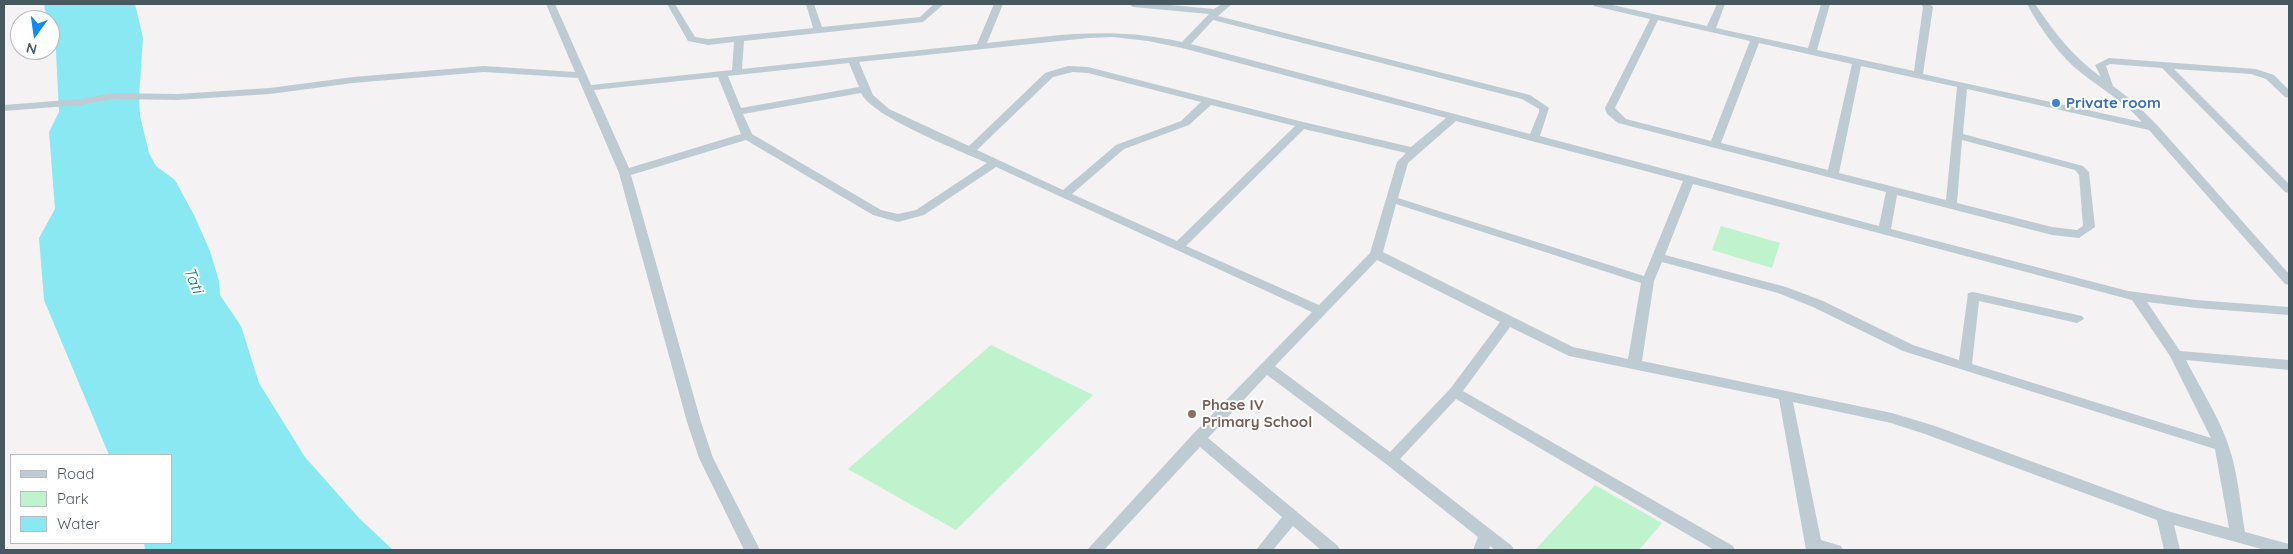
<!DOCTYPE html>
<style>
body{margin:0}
#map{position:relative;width:2293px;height:554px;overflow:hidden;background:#f4f2f2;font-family:Quicksand,sans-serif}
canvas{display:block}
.frame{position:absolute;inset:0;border:5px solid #485861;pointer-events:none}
.legend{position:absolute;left:10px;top:454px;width:162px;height:90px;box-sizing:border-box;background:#fff;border:1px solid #b6bcc0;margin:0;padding:6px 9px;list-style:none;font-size:15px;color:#485861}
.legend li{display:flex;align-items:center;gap:10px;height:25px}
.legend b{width:25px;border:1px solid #b6bcc0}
.north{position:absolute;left:10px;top:10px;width:50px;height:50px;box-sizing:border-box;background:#fff;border:1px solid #b6bcc0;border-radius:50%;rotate:194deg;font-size:14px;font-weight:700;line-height:20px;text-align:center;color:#485861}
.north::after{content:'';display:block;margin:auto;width:18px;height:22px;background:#0f8bf1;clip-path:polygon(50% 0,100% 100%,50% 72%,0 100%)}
</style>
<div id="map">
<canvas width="2293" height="554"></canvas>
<div class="frame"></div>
<ul class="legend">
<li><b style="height:6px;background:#bfcbd2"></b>Road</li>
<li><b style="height:14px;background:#bff3cd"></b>Park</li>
<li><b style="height:14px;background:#8ae8f2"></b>Water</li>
</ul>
<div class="north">N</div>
</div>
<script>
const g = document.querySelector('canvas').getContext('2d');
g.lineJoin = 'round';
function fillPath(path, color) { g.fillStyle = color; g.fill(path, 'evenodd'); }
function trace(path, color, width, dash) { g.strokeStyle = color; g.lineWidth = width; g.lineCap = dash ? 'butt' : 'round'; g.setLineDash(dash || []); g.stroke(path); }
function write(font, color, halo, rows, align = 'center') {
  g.font = font + ' Quicksand,sans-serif'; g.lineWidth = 4; g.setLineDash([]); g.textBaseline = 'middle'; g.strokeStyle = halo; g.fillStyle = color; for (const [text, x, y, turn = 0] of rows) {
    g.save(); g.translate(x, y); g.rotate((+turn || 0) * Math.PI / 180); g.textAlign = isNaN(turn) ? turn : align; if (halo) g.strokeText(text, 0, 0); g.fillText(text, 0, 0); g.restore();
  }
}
const green = new Path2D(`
 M1721,226L1780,243L1772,268L1712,250Z
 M991,345L1093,395L956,530L848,469Z
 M1595,485L1662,523L1639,550H1535Z`);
const water = new Path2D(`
 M44,4H135L143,38L139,96L140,116L149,153L156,166L175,180L194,215L210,251L219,281L220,295L241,326L259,383L305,457L359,518L393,550H145L144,543H171V455H109L44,300L39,238L55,209L49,132L59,112L55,31L46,16Z`);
const street = new Path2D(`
 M546,4H555L591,85L732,70L734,42L708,45L688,41L667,4H675L695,37L708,39L813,28L806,4H814L822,27L920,17L934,4H944L923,22L744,41L742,69L977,44L994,4H1003L987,43C1057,35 1112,26 1182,42L1209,14L1133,7L1129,4H1159L1214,9L1222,4H1232L1218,16L1530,95L1549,108L1540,136L1879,226L1886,192L1618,123L1607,114L1605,108L1650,19L1594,6L1593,4H1608L1707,26L1717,4H1725L1716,28L1808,48L1821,4H1830L1817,50L1914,71L1923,7L1921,4H1930L1933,7L1923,74L2142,122C2122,99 2096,86 2073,66C2055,49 2038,25 2027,4H2035C2054,32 2073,57 2101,77L2095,65L2109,58L2256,69L2274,75L2289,90V98L2285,97L2266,79L2251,74L2174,69L2289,184V193L2285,192L2162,68L2110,64L2106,66L2113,86L2134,102L2158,126L2289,274V285L2285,284L2149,130L1967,89L1963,134L2083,166L2089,172L2095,227L2079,238L2052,235L1897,195L1891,229L2128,291L2196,300L2289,307V315L2196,308L2147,302L2180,351L2289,360V370L2186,360C2200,388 2218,415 2228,444C2238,472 2240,503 2245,532L2289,544V550H2265L2174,525L2180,550H2164L2157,520L1925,434L1891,423L1793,402L1821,540L1841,546L1843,550H1806L1779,399L1569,356L1510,327L1463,391L1733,546L1735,550H1714L1456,399L1400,459L1512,546L1514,550H1495L1490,546L1489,550H1473L1478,537L1386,464L1267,375L1208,438L1338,546L1340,550H1321L1293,526L1273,550H1256L1282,517L1200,447L1104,550H1087L1193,434L1312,312L996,167L924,215L898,222L873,215L746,140L631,175L701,422L713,458L760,550H744L699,458L687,422L619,173L578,78L484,72L353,83L270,94L177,100L113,99L80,105L4,111V105L80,99L113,93L177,94L270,88L353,77L484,66L575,72ZM1213,20L1522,99L1539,109V112L1530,134L1191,44ZM1658,20L1750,41L1711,141L1626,119L1615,108ZM1113,37L1148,41L1182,48L1446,118L1411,147L1303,122L1088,67L1068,66L1045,73L969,146L889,109L873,95L859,62L1088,38ZM1759,43L1852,64L1828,170L1721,143ZM849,63L859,87L741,108L728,76ZM1861,66L1957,87L1946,200L1839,173ZM1073,72L1088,73L1201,102L1181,121L1116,145L1063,190L977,150L1053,77ZM718,77L741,134L629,168L594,90ZM861,93C872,117 961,151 987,163L916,210L898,214L881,210L752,134L743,114ZM1211,105L1295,126L1177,241L1072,194L1124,149L1189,125ZM1456,121L1683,181L1644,276L1398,198L1408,163ZM1304,129L1406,153L1397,162L1370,253L1319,305L1186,246ZM1962,140L2075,170L2079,175L2083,226L2077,230L2052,227L1957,203ZM1693,184L2132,300L2170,356L2211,438L1972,364L1979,301L2077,323L2084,319L2082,316L1973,292L1968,293L1959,360L1913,345L1823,301L1786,287L1665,255ZM1396,204L1641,283L1628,359L1573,347L1383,252ZM1377,260L1500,322L1450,389L1390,452L1275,366ZM1662,262L1778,293L1813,307L1903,351L2215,449L2229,528L2167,511L1935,426L1892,413L1642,361L1654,281Z`);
const markers = [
 [2056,103,5,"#3f7fe0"],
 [1192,414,5,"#8d6e63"]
];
const shopNames = [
 ["Private room",2066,103]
];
const educationNames = [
 ["Phase IV",1202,405],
 ["Primary School",1202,422]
];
const waterNames = [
 ["Tati",193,280,68]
];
fillPath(green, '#bff3cd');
fillPath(water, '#8ae8f2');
fillPath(street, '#bfcbd2');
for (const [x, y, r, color] of markers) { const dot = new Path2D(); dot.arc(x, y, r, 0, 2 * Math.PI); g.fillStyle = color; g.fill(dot); trace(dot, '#fff', 2); }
write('bold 15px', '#366cbe', '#fff', shopNames, 'left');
write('bold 15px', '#785e54', '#fff', educationNames, 'left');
write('italic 16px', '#07818e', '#fff', waterNames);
</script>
